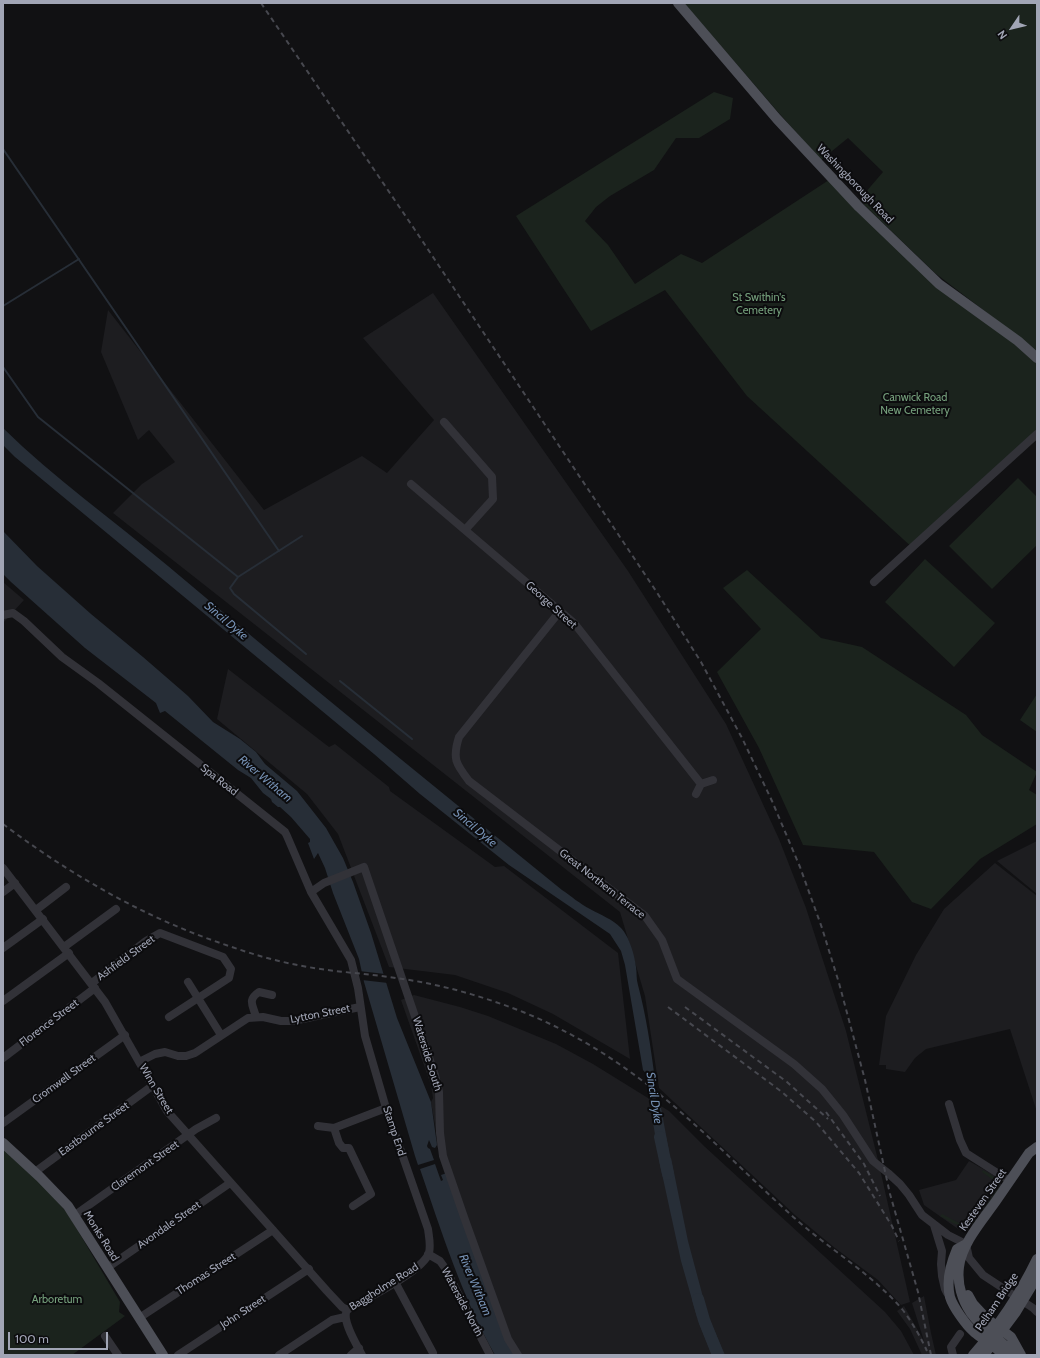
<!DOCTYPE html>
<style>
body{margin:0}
#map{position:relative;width:1040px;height:1358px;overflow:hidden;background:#111113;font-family:Cabin,sans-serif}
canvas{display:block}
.frame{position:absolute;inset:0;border:4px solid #a1a5b5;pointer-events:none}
.north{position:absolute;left:992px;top:8px;width:40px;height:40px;-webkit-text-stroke:3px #0c0c0e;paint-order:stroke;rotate:235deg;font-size:11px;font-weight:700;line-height:16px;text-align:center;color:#a1a5b5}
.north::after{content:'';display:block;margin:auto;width:14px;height:18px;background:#a1a5b5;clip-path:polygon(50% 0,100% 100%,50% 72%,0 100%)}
.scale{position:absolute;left:8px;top:1332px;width:100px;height:18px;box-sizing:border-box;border:2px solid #a1a5b5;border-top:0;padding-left:5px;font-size:12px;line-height:14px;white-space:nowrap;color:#a1a5b5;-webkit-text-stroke:3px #0c0c0e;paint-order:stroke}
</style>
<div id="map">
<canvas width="1040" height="1358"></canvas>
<div class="frame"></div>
<div class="north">N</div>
<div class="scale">100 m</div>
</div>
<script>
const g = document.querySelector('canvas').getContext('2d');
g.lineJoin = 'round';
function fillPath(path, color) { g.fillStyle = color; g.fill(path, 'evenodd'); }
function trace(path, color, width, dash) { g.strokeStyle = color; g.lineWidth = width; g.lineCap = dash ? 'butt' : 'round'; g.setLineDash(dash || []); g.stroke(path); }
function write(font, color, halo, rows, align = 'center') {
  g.font = font + ' Cabin,sans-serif'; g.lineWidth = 4; g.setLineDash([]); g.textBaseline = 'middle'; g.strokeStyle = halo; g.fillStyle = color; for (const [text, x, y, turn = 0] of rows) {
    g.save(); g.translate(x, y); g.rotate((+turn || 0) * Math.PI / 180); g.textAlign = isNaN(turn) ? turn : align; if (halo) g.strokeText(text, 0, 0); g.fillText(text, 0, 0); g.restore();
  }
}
const built = new Path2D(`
 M433,293L628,571L726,724L779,839L806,908L846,1031L878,1160L910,1302L901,1305L878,1280L835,1248L795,1215L659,1088L645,996L620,912L113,513L142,484L175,462L149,430L138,440L101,352L108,310L264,510L362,456L387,473L434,420L363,338Z
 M3,582L24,600L3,623Z
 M228,669L329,747L335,744L389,787L390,791L495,867L504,866L618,953L630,1059L553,1014L508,993L455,975L389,967L338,834L307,794L217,719Z
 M1037,841V894L997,861Z
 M995,863L1037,896V1112L1010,1029L926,1049L915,1058L905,1072L886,1069V1065H879L886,1016L916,955L944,909Z
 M414,995L460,1007L488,1016L556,1044L593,1064L669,1111L704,1146L885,1312L901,1331L914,1355H515L436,1143L437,1137L431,1102L433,1098L431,1085L401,1000Z
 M969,1161L999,1178L1002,1186L973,1225L961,1231L924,1205L919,1190L956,1180Z
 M924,1296L931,1333L936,1355H922L910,1329L897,1311L904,1306L924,1341L912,1303Z`);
const green = new Path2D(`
 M684,3H1037V354L1016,335L935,273L859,200L883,172L848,138L821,160L778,112Z
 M714,92L733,98L730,119L699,138H676L654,170L610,196L596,207L585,221L608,245L635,284L681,254L702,263L832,178L939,288L1020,347L1037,363V439L915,550L747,396L665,290L591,331L516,216Z
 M1018,478L1037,497V545L992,589L949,546Z
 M925,559L995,623L954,667L885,602Z
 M747,570L821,638L862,647L966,715L982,735L1037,772L1029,790L1037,795V824L980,859L931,909L912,902L874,852L803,845L759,748L717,672L761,629L723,588Z
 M1037,694V732L1020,720Z
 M3,1142L45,1187L68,1214L120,1302L119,1312L125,1316L72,1355H3Z
 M983,1170C991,1175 1002,1179 999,1189L974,1223C961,1230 951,1222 940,1216L942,1214L961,1224L964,1219L968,1222L972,1216L977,1219L1000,1185L982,1172Z`);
const water = new Path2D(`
 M3,428C54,478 113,520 168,566C298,676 430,783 562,890C571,896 580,904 590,909C601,915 612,919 621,928C629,936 635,956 636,967C637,973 636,979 638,985C646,1015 651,1048 655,1080L653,1084L657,1105L661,1108L669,1151L658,1153L649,1098L651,1095L650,1078L643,1070L625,965L621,951L610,934L509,865L420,794L374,754L15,457L3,445Z
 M3,531L37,566L91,614L143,657L188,696L213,722L240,739L256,752L265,764L297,791L326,828L343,858L353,882L371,933L397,1018L431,1102L437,1145L435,1148L432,1147L429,1140L427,1146L428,1148L430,1149L434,1160L418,1165L415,1156L364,982L359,959L333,893L325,868L318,853L314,859L308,843L310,842V839L291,817L280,807H278L272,802L271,799L263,793L251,778L238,770L165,711L160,713L156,703L85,648L11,582L3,574Z
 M671,1158L688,1241L707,1312L697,1317L681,1261L659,1160Z
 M435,1164L441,1181L443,1180L441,1175L447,1173L515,1355H495C462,1297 442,1233 420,1169Z
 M709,1318L725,1355H712L699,1323Z`);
const pier = new Path2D(`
 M359,971L385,974L388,983L362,980Z`);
const stream = new Path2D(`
 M3,149L279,551
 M3,306L79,259
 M3,367L38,417L238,577
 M302,536L238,577L230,588L234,594L306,654
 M340,681L412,739`);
const river = new Path2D(`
 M660,1137L668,1174
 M698,1299L704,1320L718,1355`);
const minor = new Path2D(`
 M444,422L492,477L493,499L465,530
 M411,484L574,623L701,784L696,794
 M874,582L1037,434
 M560,611L459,737C452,759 456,764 469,781L645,916L662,940L677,979L794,1064L822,1089L843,1115L873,1161L888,1173L900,1184L909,1195L922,1215L948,1235L966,1244L969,1258L983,1275L1033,1308L1037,1312
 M3,615L13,613L24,621L62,657L98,683L285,832L287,836L311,892L351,960L358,988L365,1036L386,1108L428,1229C429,1237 431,1245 429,1253C422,1272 365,1299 347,1310C341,1320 357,1345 362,1355
 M701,784L713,780
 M3,868L105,1002L167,1111L327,1291L342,1307L347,1310
 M3,892L15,883
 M311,892L324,883L364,867L435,1075L439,1092L440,1133L443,1156L464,1217L508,1339L518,1355
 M36,910L66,887
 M64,947L116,909
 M3,948L43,919
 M188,982L221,1035
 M92,983L146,941L160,933L223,957L231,969L229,978L169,1017
 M3,1001L69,953
 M256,1017C253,1005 247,1000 259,992L272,995
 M3,1058L95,988
 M139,1062L155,1054L165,1052L178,1056H186L195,1053L248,1018L263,1017L281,1021H293L360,1007
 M949,1104L960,1140L966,1153L1010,1181
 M3,1123L125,1035
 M318,1126L334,1128L386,1108
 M334,1128L339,1143L343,1148H349L371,1194L353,1206
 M35,1172L152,1086
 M75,1215L196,1129L216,1118
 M934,1225L942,1251L941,1264L942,1276L945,1289L947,1293
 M428,1254L440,1261L445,1268L490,1355
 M107,1268L230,1183
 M395,1282L433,1353
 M139,1318L273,1230
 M105,1336L118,1355
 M178,1355L309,1269
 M279,1355L332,1320L345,1317
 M351,1355L359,1348
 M953,1355L951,1347L960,1334`);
const major = new Path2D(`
 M678,3L777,119L859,207L939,284L1018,341L1037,358
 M3,1143L40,1177L68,1206L163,1355
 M966,1244L957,1249C951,1263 946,1281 950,1297C953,1307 966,1325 974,1332C984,1340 995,1346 1003,1355
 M968,1295L973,1304L986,1318L1011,1337L1021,1355
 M973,1355C999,1326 1020,1294 1037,1259
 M984,1355L1016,1312L1037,1277
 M1015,1355C1001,1340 983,1330 971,1313C962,1300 957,1283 959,1267C962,1243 982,1221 996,1201C1007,1185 1018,1169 1029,1153L1037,1147`);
const rail = new Path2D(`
 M261,3L415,230L656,591L701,662L742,738L772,801L800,867L822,928L839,983L865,1080L890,1194L918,1292L931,1355
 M3,824C72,876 147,919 229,946C252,954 275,961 298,965C330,972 364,973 396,978C440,984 482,996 523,1012C560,1027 596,1047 629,1071C687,1112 736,1165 789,1213C824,1246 870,1272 902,1309C912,1322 920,1336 927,1351
 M668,1007L782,1092L816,1122L859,1173L892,1226L899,1241
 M685,1007L787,1082L828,1119
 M826,1112L864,1164L880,1196`);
const streetNames = [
 ["Washingborough Road",855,184,46],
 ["George Street",551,605,42],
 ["Spa Road",219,780,38],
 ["Great Northern Terrace",602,884,38],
 ["Ashfield Street",126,958,-36],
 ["Lytton Street",320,1014,-11],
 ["Florence Street",49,1023,-37],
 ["Waterside South",427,1054,73],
 ["Cromwell Street",64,1079,-36],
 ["Winn Street",156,1089,59],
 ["Eastbourne Street",94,1129,-36],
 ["Stamp End",394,1131,72],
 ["Claremont Street",145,1166,-35],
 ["Kesteven Street",983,1200,-55],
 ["Avondale Street",169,1225,-35],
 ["Monks Road",101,1236,58],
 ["Thomas Street",206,1274,-33],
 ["Baggholme Road",384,1287,-32],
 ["Waterside North",462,1302,62],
 ["Pelham Bridge",997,1302,-56],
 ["John Street",243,1312,-33]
];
const parkNames = [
 ["St Swithin's",759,298],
 ["Cemetery",759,311],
 ["Canwick Road",915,398],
 ["New Cemetery",915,411],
 ["Arboretum",57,1300]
];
const waterNames = [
 ["Sincil Dyke",226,621,40],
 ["River Witham",265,779,40],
 ["Sincil Dyke",475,828,40],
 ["Sincil Dyke",654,1098,81],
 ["River Witham",475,1285,67]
];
fillPath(built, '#1d1d20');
fillPath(green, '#1b231d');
fillPath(water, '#272e37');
fillPath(pier, '#111113');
trace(stream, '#272e37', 2);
trace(river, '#272e37', 12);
trace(minor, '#323238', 8);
trace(major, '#4d4f57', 10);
trace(rail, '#47484f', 2, [5, 4]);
write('11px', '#a1a5b5', '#0c0c0e', streetNames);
write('11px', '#76a17d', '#0c0c0e', parkNames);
write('italic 12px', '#7590b3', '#0c0c0e', waterNames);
</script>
